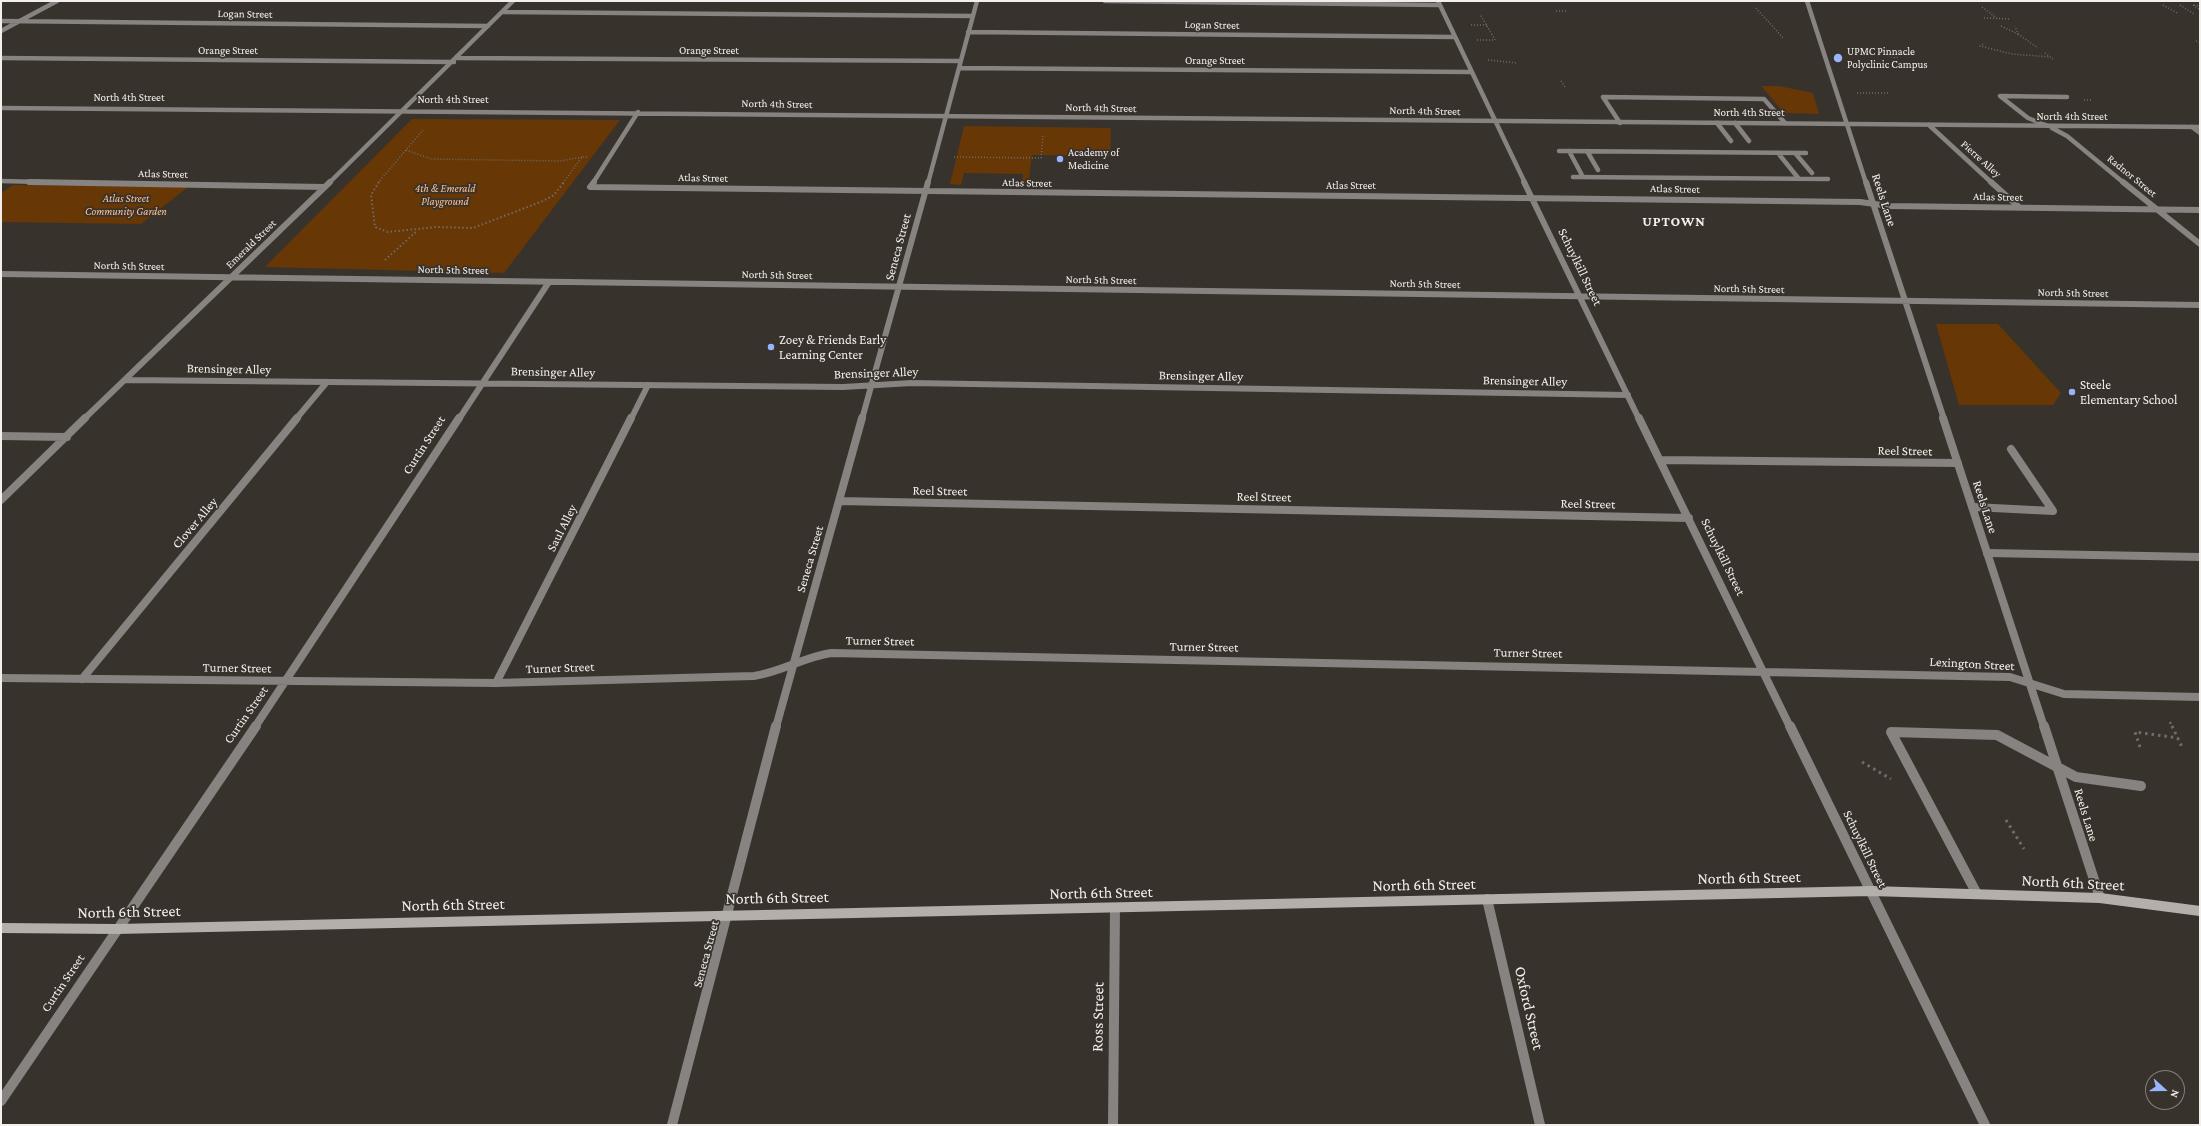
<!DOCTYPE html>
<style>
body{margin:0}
#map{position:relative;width:2201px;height:1126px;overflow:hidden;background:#38322d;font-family:"Crimson Pro",serif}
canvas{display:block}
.frame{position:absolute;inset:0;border:2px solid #f3efec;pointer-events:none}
.north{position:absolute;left:2145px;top:1070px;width:40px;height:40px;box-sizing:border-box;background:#38322d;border:1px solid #837e79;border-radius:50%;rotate:111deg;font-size:11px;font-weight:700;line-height:16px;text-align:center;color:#f3efec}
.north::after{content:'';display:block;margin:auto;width:14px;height:18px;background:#9bb5fd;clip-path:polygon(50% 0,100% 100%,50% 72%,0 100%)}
</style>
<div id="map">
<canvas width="2201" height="1126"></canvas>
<div class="frame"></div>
<div class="north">N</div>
</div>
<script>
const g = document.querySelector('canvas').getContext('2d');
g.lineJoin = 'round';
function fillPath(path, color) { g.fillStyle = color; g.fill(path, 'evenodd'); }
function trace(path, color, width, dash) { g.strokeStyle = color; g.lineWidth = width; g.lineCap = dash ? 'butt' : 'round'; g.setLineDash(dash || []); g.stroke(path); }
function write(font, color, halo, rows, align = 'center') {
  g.font = font + ' "Crimson Pro",serif'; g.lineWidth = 3.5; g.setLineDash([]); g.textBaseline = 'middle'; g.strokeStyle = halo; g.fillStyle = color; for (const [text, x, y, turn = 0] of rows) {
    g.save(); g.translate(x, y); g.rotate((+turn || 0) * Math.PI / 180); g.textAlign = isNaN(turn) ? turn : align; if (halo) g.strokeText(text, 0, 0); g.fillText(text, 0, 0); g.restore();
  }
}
const green = new Path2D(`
 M1761,86H1779L1813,93L1819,114L1784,113Z
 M412,119L620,120L504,273L265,267Z
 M964,126L1111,128L1110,156L1032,155L1028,184H1022L1023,174L964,173L961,185L950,184Z
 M13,185L188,187L141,224L1,222V193Z
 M1936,324H1998L2061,393L2053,405H1959Z`);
const pathFar3 = new Path2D(`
 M2163,5L2177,13
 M2180,5L2194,14
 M2193,5L2200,10
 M2194,5L2200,6
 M1982,7L1998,19
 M1756,8L1784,39
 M1556,11H1567
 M1984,18L2010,19
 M1471,25H1487
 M2001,26L2018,34L2015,26
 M2018,34L2038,48
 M1477,40H1495L1480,14
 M2196,41L2200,43
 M1983,44L1980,46L2012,54L2050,57
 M2045,53L2053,59
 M1888,56L1896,58L1899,56
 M1488,60L1517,63
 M1561,81L1565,87
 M1857,93H1889
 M2084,100H2092
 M406,150L431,159L561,161L582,157
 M954,157L1041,158L1043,135
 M378,183L423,130
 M563,183L582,157H588`);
const pathFar2 = new Path2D(`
 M379,182L371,195L375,227L388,232L437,227L473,228L543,201L554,195L564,182
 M385,260L417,231`);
const pathFar1 = new Path2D(`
 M2170,722L2172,727`);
const path = new Path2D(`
 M2172,726L2182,747
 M2140,747L2135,732L2178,738
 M1862,762L1891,779
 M2006,820L2024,849`);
const laneFar3 = new Path2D(`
 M1620,123L1603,97L1764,99L1785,123
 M1717,123L1731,141
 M1735,123L1749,141
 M1929,125L1992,183
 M2048,126L2028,118L2000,96L2067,97
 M2192,127L2200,133
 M1559,151L1806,153
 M1569,151L1583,177
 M1587,151L1598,170
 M1778,153L1799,179
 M1795,153L1812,173
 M1573,177L1828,179`);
const laneFar2 = new Path2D(`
 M1991,182L2019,207
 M296,419L327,382
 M631,419L648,385`);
const laneFar1 = new Path2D(`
 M1973,507L2053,511L2011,449
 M1987,553L2200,557
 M82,679L297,418
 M496,683L631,418`);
const lane = new Path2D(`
 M1977,894L1891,732L1997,735L2076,777L2141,786`);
const streetFar3 = new Path2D(`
 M1105,1L1440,5
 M1438,1L1525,183
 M1807,1L1866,183
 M503,12L973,16
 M1,21L488,26
 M1,31L57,1
 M968,32L1455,37
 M1,58L454,62
 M457,58L960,61
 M959,68L1471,72
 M1,108L2200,127
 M2052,128L2067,136L2124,183
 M1,181L83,183
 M329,183L513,1
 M593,183L638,112
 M928,183L977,1`);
const streetFar2 = new Path2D(`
 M29,182L324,187
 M594,182L590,187L1860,202L1889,206L2200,210
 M1524,182L1639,419
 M1866,182L1944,419
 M2123,182L2200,244
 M1,274L2200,305
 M125,380L843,387L912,383L1628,395
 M84,419L330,182
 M459,419L549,282
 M862,419L928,182`);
const streetFar1 = new Path2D(`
 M1639,418L1790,727
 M1943,418L2044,727
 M1,436L67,437
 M1660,460L1958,463
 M1,500L85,418
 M839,501L1689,518
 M1,678L496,683L754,676C781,672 804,657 831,653L2010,677L2064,694L2200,697
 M255,727L459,418
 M776,727L862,418`);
const street = new Path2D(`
 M1790,726L1985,1125
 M2044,726L2100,898
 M1487,899L1540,1125
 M1,1101L256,726
 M672,1125L776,726
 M1113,1125L1115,909`);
const secondary = new Path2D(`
 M1,928L116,929L1871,891L2100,898L2200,911`);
const markers = [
 [1838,58,5,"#9bb5fd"],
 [1060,159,4,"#9bb5fd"],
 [771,347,4,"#9bb5fd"],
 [2072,392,4,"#9bb5fd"]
];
const farStreetnames = [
 ["Logan Street",245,14,1],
 ["Logan Street",1212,25,1],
 ["Orange Street",228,51],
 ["Orange Street",709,51],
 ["Orange Street",1215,61],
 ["North 4th Street",129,98],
 ["North 4th Street",453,100],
 ["North 4th Street",777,104,1],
 ["North 4th Street",1101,108,1],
 ["North 4th Street",1425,111,1],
 ["North 4th Street",1749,113],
 ["North 4th Street",2072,117],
 ["Pierre Alley",1981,159,42],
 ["Atlas Street",163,174,1],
 ["Radnor Street",2132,176,39],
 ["Atlas Street",703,178,1],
 ["Atlas Street",1027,183,1],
 ["Atlas Street",1351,186],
 ["Atlas Street",1675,189,1],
 ["Atlas Street",1998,197,1],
 ["Emerald Street",251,244,-44],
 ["North 5th Street",129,266,1],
 ["North 5th Street",453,270,1],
 ["North 5th Street",777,275,1],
 ["North 5th Street",1101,280,1],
 ["North 5th Street",1425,284,1],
 ["North 5th Street",1749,289,1],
 ["North 5th Street",2073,293,1]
];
const farPoinames = [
 ["UPMC Pinnacle",1847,52],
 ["Polyclinic Campus",1847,65],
 ["Academy of",1068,153],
 ["Medicine",1068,166]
];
const farParknames = [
 ["4th & Emerald",445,189],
 ["Playground",445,202],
 ["Atlas Street",126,199],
 ["Community Garden",126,212]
];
const streetNames = [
 ["Reels Lane",1884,200,72],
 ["Seneca Street",898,247,-75],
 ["Schuylkill Street",1580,267,64],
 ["Brensinger Alley",229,369,1],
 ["Brensinger Alley",553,372,1],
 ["Brensinger Alley",876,373,-2],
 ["Brensinger Alley",1201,376,1],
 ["Brensinger Alley",1525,381,1],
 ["Curtin Street",424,445,-57],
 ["Reel Street",1905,451,1],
 ["Reel Street",940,491,1],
 ["Reel Street",1264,497,1],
 ["Reel Street",1588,504,1],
 ["Reels Lane",1985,507,72],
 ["Clover Alley",195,523,-50],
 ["Saul Alley",562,528,-63],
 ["Schuylkill Street",1723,557,64],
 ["Seneca Street",810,559,-74],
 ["Turner Street",880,641,1],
 ["Turner Street",1204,647,1],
 ["Turner Street",1528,653,1],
 ["Lexington Street",1972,664,3],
 ["Turner Street",237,668,1],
 ["Turner Street",560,668,-2],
 ["Curtin Street",246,715,-55],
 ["Reels Lane",2086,815,73],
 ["Schuylkill Street",1865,849,64],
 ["Seneca Street",706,954,-75],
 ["Curtin Street",63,983,-56]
];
const poiNames = [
 ["Zoey & Friends Early",779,340],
 ["Learning Center",779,355],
 ["Steele",2080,385],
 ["Elementary School",2080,400]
];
const farDistrictnames = [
 ["UPTOWN",1674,222]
];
const nearStreetnames = [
 ["North 6th Street",1749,878,-1],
 ["North 6th Street",2073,883,3],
 ["North 6th Street",1424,885,-1],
 ["North 6th Street",1101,893,-1],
 ["North 6th Street",777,898,-1],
 ["North 6th Street",453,905,-1],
 ["North 6th Street",129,912,-1],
 ["Oxford Street",1529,1008,77],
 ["Ross Street",1098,1017,-89]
];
fillPath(green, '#673705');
trace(pathFar3, '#716c67', 1.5, [1, 2]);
trace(pathFar2, '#716c67', 2, [1.5, 2.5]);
trace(pathFar1, '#716c67', 2.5, [2, 3]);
trace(path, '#716c67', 3, [2.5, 4]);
trace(laneFar3, '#868380', 4.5);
trace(laneFar2, '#868380', 6);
trace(laneFar1, '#868380', 8);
trace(lane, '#868380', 10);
trace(streetFar3, '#868380', 4.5);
trace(streetFar2, '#868380', 6);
trace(streetFar1, '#868380', 8);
trace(street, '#868380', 10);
trace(secondary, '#b5afac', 10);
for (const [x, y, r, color] of markers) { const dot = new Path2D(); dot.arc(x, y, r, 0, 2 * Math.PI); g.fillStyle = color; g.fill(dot); trace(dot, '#38322d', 1.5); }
write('11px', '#f3efec', '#38322d', farStreetnames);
write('11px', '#f3efec', '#38322d', farPoinames, 'left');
write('italic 11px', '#fec294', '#38322d', farParknames);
write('13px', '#f3efec', '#38322d', streetNames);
write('13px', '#f3efec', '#38322d', poiNames, 'left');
g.letterSpacing = '1px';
write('bold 14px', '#f3efec', '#38322d', farDistrictnames);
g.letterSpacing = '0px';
write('16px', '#f3efec', '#38322d', nearStreetnames);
</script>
